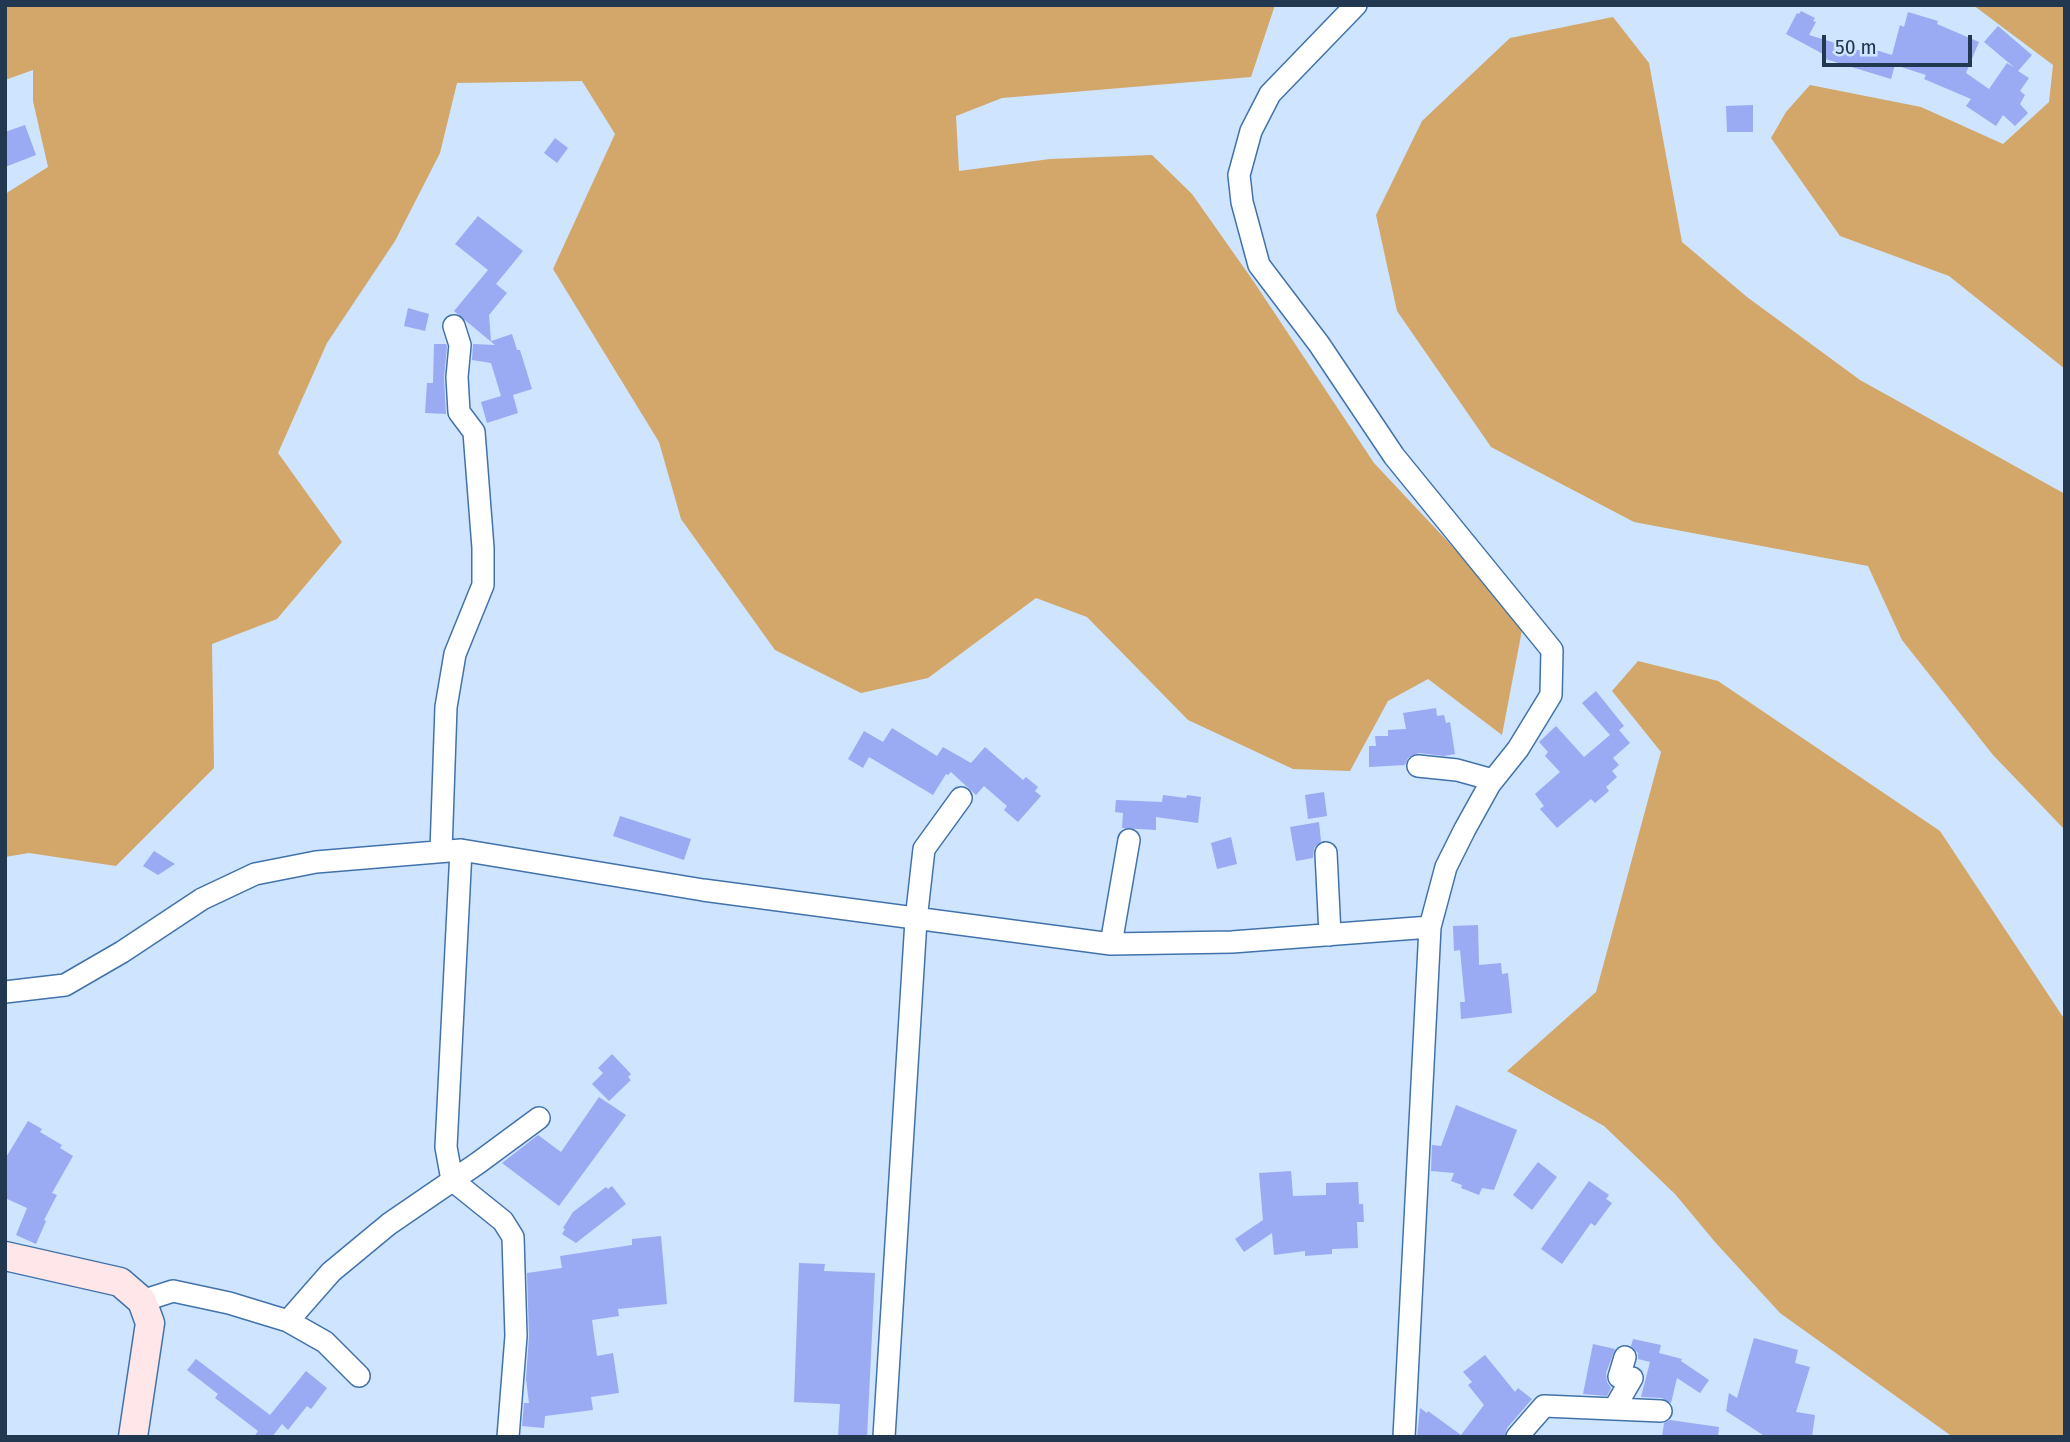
<!DOCTYPE html>
<style>
body{margin:0}
#map{position:relative;width:2070px;height:1442px;overflow:hidden;background:#cfe4fe;font-family:"Fira Sans Condensed",sans-serif}
canvas{display:block}
.frame{position:absolute;inset:0;border:7px solid #223750;pointer-events:none}
.scale{position:absolute;left:1822px;top:35px;width:150px;height:32px;box-sizing:border-box;border:4px solid #223750;border-top:0;padding-left:9px;font-size:21px;line-height:24px;white-space:nowrap;color:#223750;-webkit-text-stroke:5px #cfe4fe;paint-order:stroke}
</style>
<div id="map">
<canvas width="2070" height="1442"></canvas>
<div class="frame"></div>
<div class="scale">50 m</div>
</div>
<script>
const g = document.querySelector('canvas').getContext('2d');
g.lineJoin = 'round';
function fillPath(path, color) { g.fillStyle = color; g.fill(path, 'evenodd'); }
function trace(path, color, width, dash) { g.strokeStyle = color; g.lineWidth = width; g.lineCap = dash ? 'butt' : 'round'; g.setLineDash(dash || []); g.stroke(path); }
const green = new Path2D(`
 M5,5H1275L1251,77L1002,98L956,116L959,171L1050,159L1152,155L1192,194L1254,282L1374,463L1466,561L1522,630L1502,735L1428,679L1388,701L1350,771L1293,769L1188,720L1087,617L1036,598L928,678L861,693L775,650L681,519L659,442L553,269L615,134L582,81L457,83L440,153L395,241L327,343L278,453L342,542L277,619L212,644L214,768L116,866L29,853L5,857V194L48,167L33,101V70L5,80Z
 M1973,5H2065V369L1949,276L1840,236L1771,138L1786,112L1810,85L1921,107L2003,144L2049,102L2053,65Z
 M1613,17L1649,63L1682,242L1747,297L1860,380L2065,494V830L1993,755L1902,640L1868,566L1634,522L1491,447L1397,311L1376,215L1422,121L1510,38Z
 M1638,661L1718,681L1940,831L2065,1020V1437H1949L1950,1435L1780,1313L1715,1242L1675,1194L1604,1126L1507,1071L1596,992L1661,752L1612,691Z`);
const building = new Path2D(`
 M1801,11L1815,18L1813,21L1816,22L1809,35L1868,53L1869,48L1892,55L1900,25L1904,27L1908,12L1938,21L1937,24L1979,42L1966,73L1989,89L2007,63L2015,68L1984,42L1998,26L2032,55L2018,71L2029,78L2020,91L2025,95L2020,104L2028,113L2015,126L2003,115L1996,126L1966,106L1971,99L1924,79L1926,75L1895,65L1891,79L1822,58L1823,54L1786,34L1797,13L1799,14Z
 M1753,105V132H1727L1726,106Z
 M25,125L36,155L5,167V132Z
 M555,138L568,148L557,163L544,153Z
 M478,216L523,251L496,284L507,293L489,315L491,341L512,334L517,350H520L532,389L513,395L518,413L487,423L481,402L501,396L491,363L472,360L473,344L495,345L454,311L488,270L455,244Z
 M408,308L429,314L425,331L404,326Z
 M434,344H446L447,346L444,378L446,414L425,413L427,383H433Z
 M1596,691L1624,726L1619,730L1630,743L1613,758L1619,765L1612,771L1617,777L1606,787L1609,791L1595,803L1591,799L1557,828L1540,809L1544,806L1535,794L1560,772L1545,756L1548,752L1539,742L1556,726L1584,757L1610,735L1582,703Z
 M1436,708L1437,716L1444,715L1446,723L1450,722L1455,754L1444,756L1419,753L1408,758L1405,765L1369,767V746H1376L1375,736H1388V730L1406,729L1403,713Z
 M892,728L937,756L943,747L971,763L985,747L1023,780L1026,777L1038,787L1035,791L1041,796L1018,822L1004,810L1007,806L984,786L976,795L951,772L948,775L946,774L933,795L869,757L863,768L848,759L864,731L883,742Z
 M1324,792L1327,816L1308,819L1305,795Z
 M1163,795L1186,798L1187,795L1201,797L1198,823L1156,817V830L1122,828L1123,813L1115,812L1116,800L1162,802Z
 M620,816L691,839L684,860L613,836Z
 M1319,822L1321,841L1314,848L1313,858L1296,861L1290,827Z
 M1231,837L1237,864L1217,869L1211,843Z
 M154,851L175,864L158,875L143,866Z
 M1478,925L1479,965L1501,963L1502,974L1508,973L1512,1013L1461,1019L1460,1002H1465L1460,950L1454,951L1453,926Z
 M612,1054L631,1074L628,1077L631,1080L609,1101L592,1084L603,1073L598,1068Z
 M599,1097L626,1115L559,1206L502,1163L538,1135L561,1152Z
 M1456,1105L1517,1130L1494,1190L1482,1188L1479,1195L1461,1188L1462,1185L1451,1181L1454,1173L1431,1171L1432,1145L1441,1146Z
 M28,1121L42,1129L40,1132L62,1145L60,1148L73,1156L52,1193L57,1195L44,1220L46,1221L36,1244L16,1235L27,1208L5,1198V1159Z
 M1538,1162L1557,1177L1532,1210L1513,1195Z
 M1291,1171L1293,1196L1326,1195V1183L1358,1182L1359,1204H1363L1364,1222H1357L1358,1248L1332,1249V1254L1305,1256V1251L1274,1255L1272,1233L1244,1252L1235,1239L1263,1220L1259,1173Z
 M1589,1181L1609,1195L1606,1199L1612,1203L1595,1226L1591,1223L1562,1264L1541,1249Z
 M612,1186L626,1204L576,1243L562,1234L565,1229L563,1228L573,1212L606,1187L608,1189Z
 M661,1236L667,1304L618,1309L619,1316L592,1320L597,1356L613,1353L619,1393L591,1397L593,1410L545,1416L544,1428L522,1426L524,1403H529L526,1379L529,1336L527,1273L562,1268L560,1256L632,1245V1239Z
 M799,1263L825,1264L824,1271L875,1273L867,1437H838L840,1404L794,1402Z
 M1754,1338L1798,1350L1795,1363L1810,1367L1796,1412L1815,1415L1812,1437H1766L1726,1411L1729,1393L1737,1398Z
 M1633,1339L1661,1345L1659,1353L1682,1359L1681,1361L1709,1380L1700,1393L1677,1378L1671,1403L1662,1398L1641,1397L1650,1362L1638,1359V1353L1631,1346Z
 M1593,1344L1615,1349L1606,1373L1607,1382L1611,1388L1607,1396L1583,1394Z
 M1485,1355L1515,1392L1518,1388L1532,1399L1507,1428L1504,1437H1417L1420,1408L1427,1413L1428,1411L1461,1435L1484,1405L1468,1385L1472,1382L1463,1372Z
 M196,1359L270,1415L306,1371L327,1388L311,1409L307,1406L288,1430L282,1424L272,1437H254L258,1431L215,1398L218,1394L187,1370Z
 M1670,1420L1719,1427L1718,1437H1662L1664,1423Z`);
const street = new Path2D(`
 M1356,5L1270,94L1251,131L1239,175L1242,202L1259,265L1319,344L1394,456L1552,650L1551,695L1518,749L1490,784L1465,829L1446,867L1430,927L1404,1437
 M1418,766L1457,770L1493,780
 M461,850L446,1147L452,1180L503,1221L513,1237L516,1336L508,1437
 M441,851L446,707L455,654L483,585V548L474,432L459,412L457,377L460,345L454,326
 M1326,853L1330,935
 M1111,944L1129,840
 M5,992L65,985L122,952L202,899L255,874L316,862L461,850L703,890L1111,944L1232,942L1430,927
 M142,1301L173,1291L229,1303L288,1321L325,1342L359,1376
 M288,1321L331,1272L389,1224L478,1163L539,1118
 M1614,1409L1632,1378L1619,1377L1625,1357
 M884,1437L916,920L924,849L961,798
 M1517,1437L1544,1406L1661,1411`);
const secondary = new Path2D(`
 M5,1256L120,1282L142,1301L150,1323L133,1437`);
fillPath(green, '#d3a66a');
fillPath(building, '#9aaaf3');
trace(street, '#4272ab', 24);
trace(secondary, '#4272ab', 31);
trace(street, '#fff', 21);
trace(secondary, '#ffe6e8', 28);
</script>
